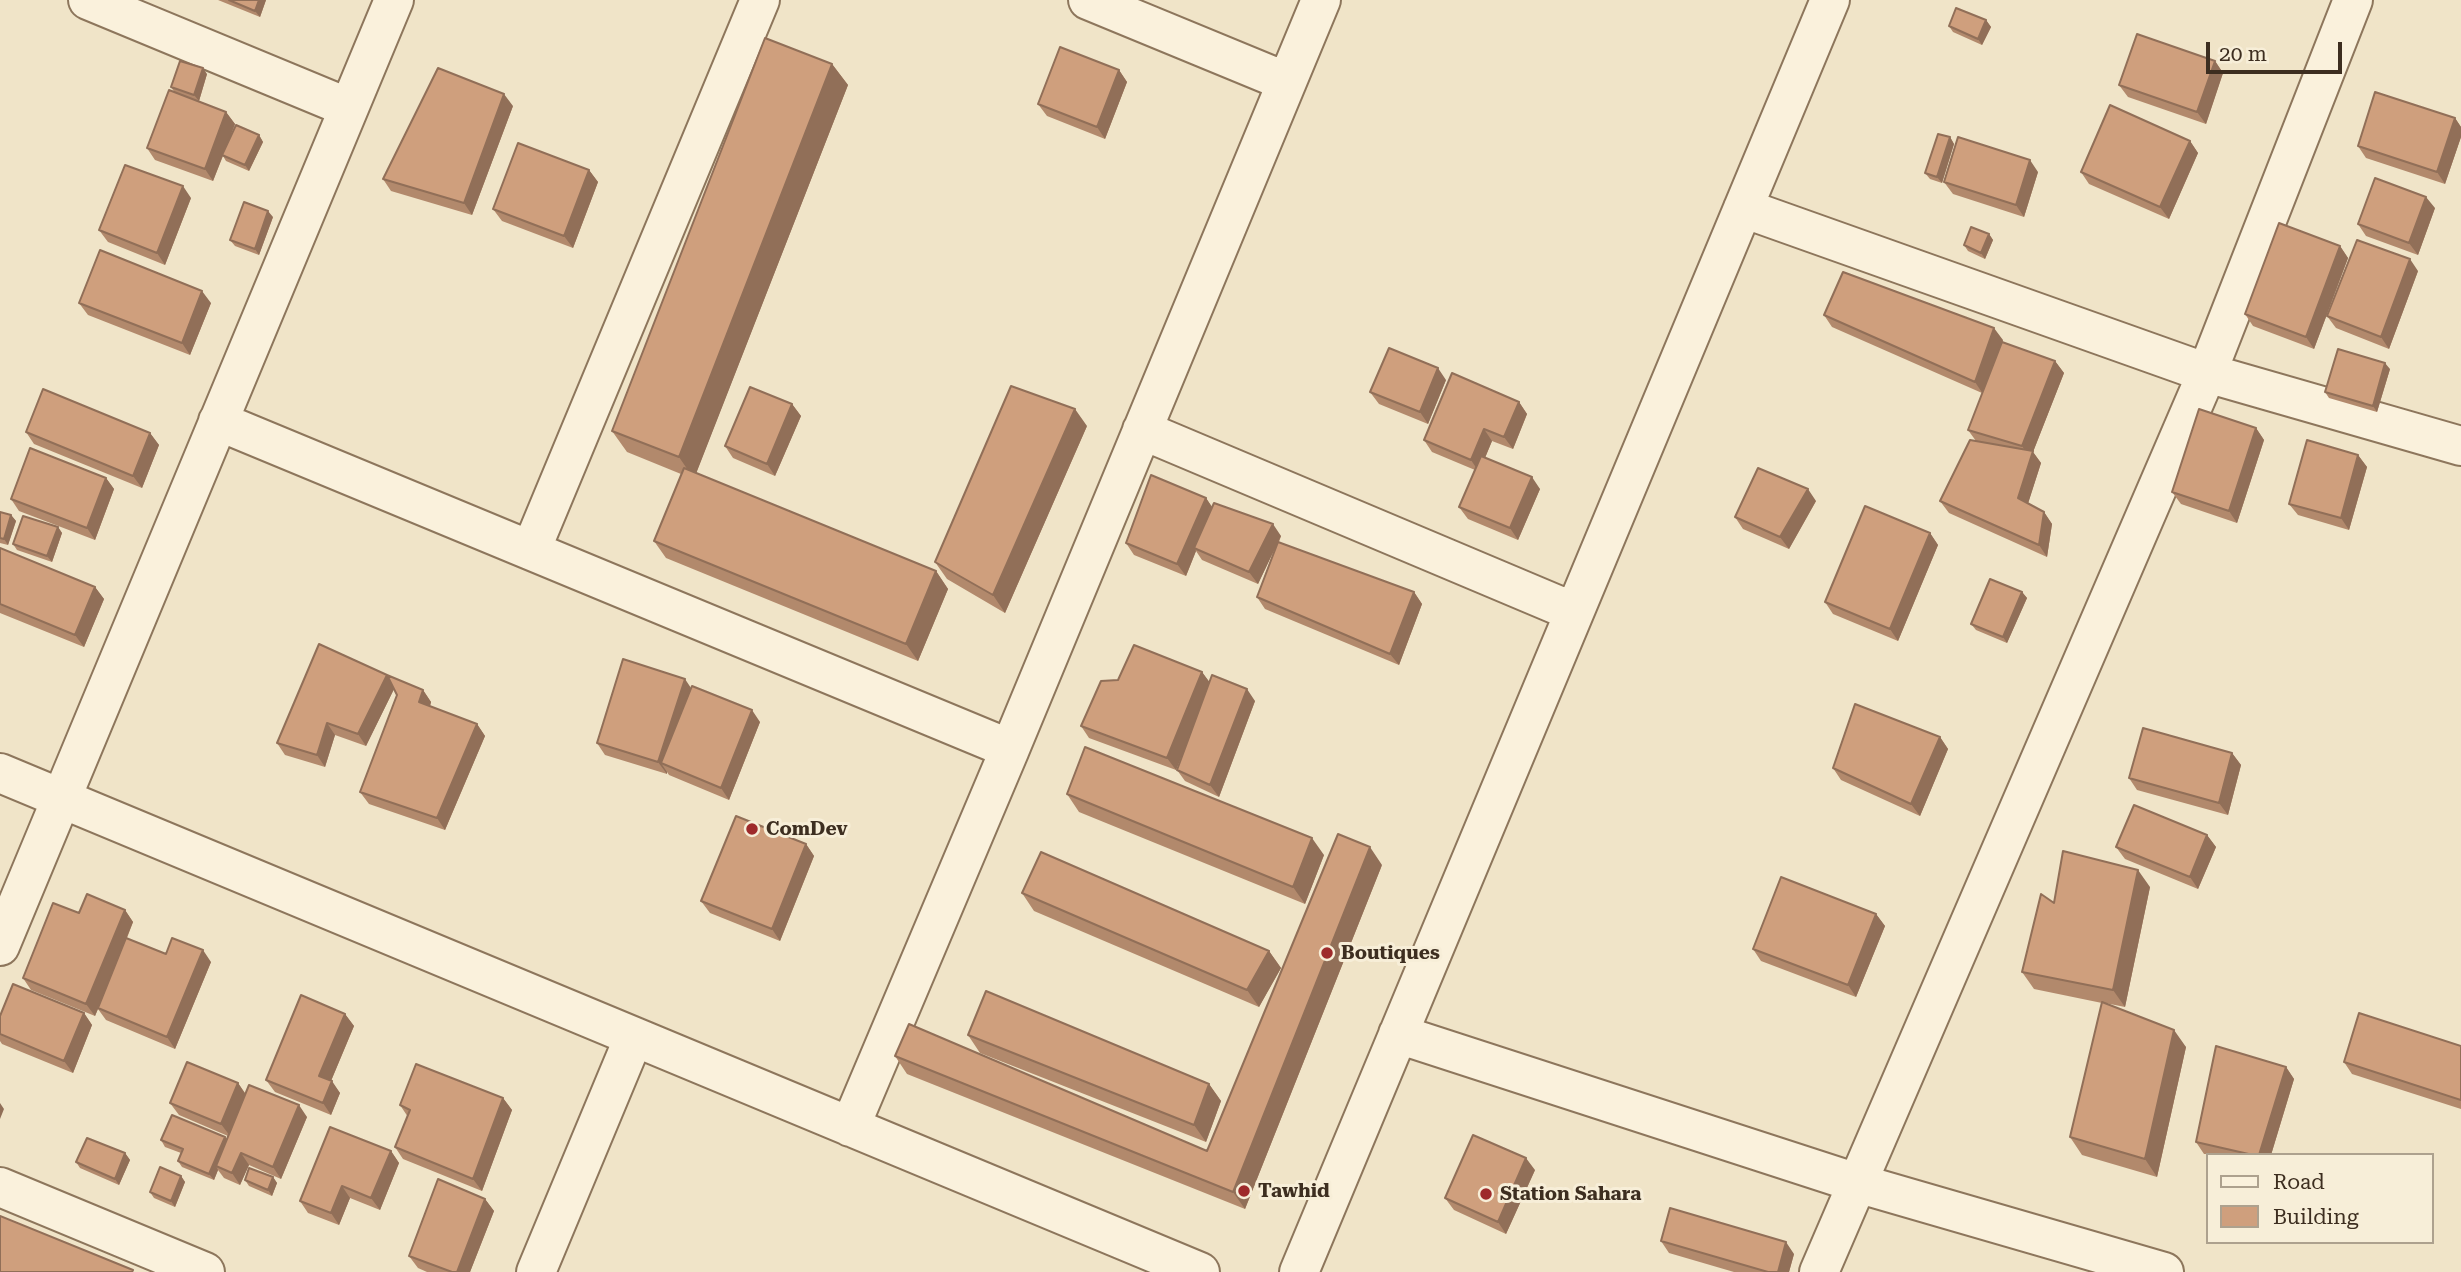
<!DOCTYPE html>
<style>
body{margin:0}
#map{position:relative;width:2461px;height:1272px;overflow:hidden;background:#f0e4c8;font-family:"Roboto Serif",serif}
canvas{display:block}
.legend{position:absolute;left:2206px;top:1153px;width:228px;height:91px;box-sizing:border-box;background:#f7eed8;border:2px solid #ada18e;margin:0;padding:9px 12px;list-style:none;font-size:21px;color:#3d2e20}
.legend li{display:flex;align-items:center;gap:14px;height:35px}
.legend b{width:35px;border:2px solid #ada18e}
.scale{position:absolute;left:2206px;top:42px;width:136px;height:32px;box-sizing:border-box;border:4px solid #3d2e20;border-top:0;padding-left:9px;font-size:21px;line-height:24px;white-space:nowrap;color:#3d2e20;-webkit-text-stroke:5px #f7eed8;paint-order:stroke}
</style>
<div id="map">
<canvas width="2461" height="1272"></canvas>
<ul class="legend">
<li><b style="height:9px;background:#faf1dc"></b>Road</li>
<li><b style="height:19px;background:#cf9f7d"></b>Building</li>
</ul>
<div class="scale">20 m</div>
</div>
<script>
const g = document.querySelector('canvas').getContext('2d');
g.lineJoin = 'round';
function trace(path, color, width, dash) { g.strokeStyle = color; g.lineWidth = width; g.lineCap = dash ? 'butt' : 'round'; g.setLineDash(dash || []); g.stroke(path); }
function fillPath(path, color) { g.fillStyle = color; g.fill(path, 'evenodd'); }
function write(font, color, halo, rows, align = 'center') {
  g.font = font + ' "Roboto Serif",serif'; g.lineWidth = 6; g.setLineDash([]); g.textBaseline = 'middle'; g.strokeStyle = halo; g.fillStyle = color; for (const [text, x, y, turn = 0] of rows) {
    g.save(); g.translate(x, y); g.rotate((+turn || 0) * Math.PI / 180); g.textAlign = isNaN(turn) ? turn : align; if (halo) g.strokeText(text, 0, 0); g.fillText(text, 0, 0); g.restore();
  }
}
const minor = new Path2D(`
 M88,0L349,108
 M1088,0L1287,82
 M1743,208L2207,373L2461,446
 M218,421L1010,749L1321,0
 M1142,430L1574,612
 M531,550L760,0
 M0,773L1200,1272
 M0,946L394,0
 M1398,1034L1857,1183L2164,1272
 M850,1127L1010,749
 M0,1187L205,1272
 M536,1272L634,1037
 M1299,1272L1830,0
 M1819,1272L2207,373L2353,0`);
const wall = new Path2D(`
 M218,0H266L260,17Z
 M1986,20L1991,27L1982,45L1953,32L1949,26Z
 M2215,61L2223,73L2206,124L2128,97L2119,85Z
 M832,64L848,85L696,473L936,571L948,589L918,661L666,558L654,541L681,474L627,452L612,431Z
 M1119,70L1127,82L1105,139L1047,116L1038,104Z
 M207,74L199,101L226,112L235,124L229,140L259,135L263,142L249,171L226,161L223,156L213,181L155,160L147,148L175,93L171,87Z
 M513,106L472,215L391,191L383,179Z
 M2455,118L2461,127V137L2445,184L2366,158L2358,146Z
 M1950,137L1954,144L1942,183L1930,179L1925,173Z
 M2190,141L2198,153L2169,219L2089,184L2081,172Z
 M589,170L598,182L573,248L502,221L493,209Z
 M2038,172L2024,217L1953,194L1944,182Z
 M191,198L165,265L108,242L99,230Z
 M2435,208L2418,255L2366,236L2358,224Z
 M273,217L259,255L235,246L230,240Z
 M1989,234L1993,240L1985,259L1968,251L1964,245Z
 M2340,246L2348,258L2314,349L2253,326L2245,314Z
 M2418,271L2389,349L2336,328L2327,316Z
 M79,303H211L190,355L88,315Z
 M1824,315L2003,340L2002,342L2055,361L2064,373L2033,452L2041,463L2028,503L2044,512L2052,524L2047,557L1949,513L1940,501L1976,441L1968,430L1982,393L1832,327Z
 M2390,369L2377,412L2329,398L2325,392Z
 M1446,380L1428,424L1379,404L1370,392Z
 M1519,402L1527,414L1513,449L1492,441L1485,458L1540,489L1518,540L1468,519L1459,507L1475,470L1432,452L1424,440Z
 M792,404L801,416L775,476L733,458L725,446Z
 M1087,426L1005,613L947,579L935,562Z
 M2256,428L2264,440L2237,523L2181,504L2172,492Z
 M26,432L150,433L159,445L142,488L34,444Z
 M2358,455L2367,467L2349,530L2298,515L2289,504Z
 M106,478L114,489L95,540L19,511L11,499Z
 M1206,498L1212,507L1281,536L1279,542L1414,592L1422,604L1399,665L1265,609L1257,597L1274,550L1258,584L1202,560L1196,551L1186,576L1134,555L1126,543Z
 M1816,501L1789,549L1743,529L1735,517Z
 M0,512L11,515L16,521L8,545L0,543Z
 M58,527L62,533L52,562L17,550L13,544Z
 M1930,533L1938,545L1898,641L1833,614L1825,602Z
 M0,548L95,587L104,599L84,647L0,613Z
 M2022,592L2027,598L2007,643L1976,630L1971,624Z
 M1202,672L1209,682L1255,701L1219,797L1185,781L1177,770L1183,753L1176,770L1089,738L1081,726L1118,680Z
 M387,675L423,690L431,702L430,706L477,724L485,736L445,830L369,804L360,792L397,695L394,689L366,746L335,735L325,767L285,755L277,743Z
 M691,688L760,722L729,800L669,775L667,772V774L605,755L597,743Z
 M1940,737L1948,749L1920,816L1841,780L1833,768Z
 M2232,753L2241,765L2228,815L2137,790L2129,778Z
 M1067,794L1324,855L1305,904L1079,812Z
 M2207,835L2216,847L2198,889L2125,859L2116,847Z
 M806,844L814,856L780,941L710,913L701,901Z
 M1382,865L1245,1209L907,1074L895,1056L1207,1151Z
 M2150,887L2125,1007L2105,1003L2186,1047L2157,1177L2082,1155L2070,1137L2102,1003L2034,989L2022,972L2054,903Z
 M1022,893L1269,951L1281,968L1259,1007L1034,911Z
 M125,910L133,922L127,938L166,954L211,962L175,1049L106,1020L98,1009L95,1016L31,990L23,978L79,913Z
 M1876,914L1885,926L1856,997L1761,961L1753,949Z
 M84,1013L92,1025L73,1073L2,1044L0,1041V1016Z
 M345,1014L354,1026L331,1081L340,1093L331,1115L275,1092L266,1080Z
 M968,1035L1209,1084L1221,1101L1206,1142L980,1053Z
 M2461,1046V1109L2352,1074L2344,1062Z
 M2286,1067L2294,1079L2271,1155L2204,1154L2196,1142Z
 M238,1083L245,1093L307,1117L281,1179L249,1165L240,1185L224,1178L218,1170L214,1180L182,1167L178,1161L181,1153L165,1147L161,1140L225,1137L227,1139L228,1136L179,1115L170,1103Z
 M503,1098L512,1110L482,1191L403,1159L395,1147L408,1117L400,1105Z
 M391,1151L399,1163L380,1210L350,1198L339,1225L308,1213L300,1201Z
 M125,1153L130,1160L119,1185L80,1168L76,1162Z
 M1535,1170L1506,1234L1454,1210L1445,1198Z
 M181,1176L185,1182L175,1207L154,1198L150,1192Z
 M273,1177L277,1183L272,1196L249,1186L245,1180Z
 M485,1199L494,1211L470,1272H427L418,1268L409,1256Z
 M1661,1241L1794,1254L1789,1272H1734L1669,1253Z`);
const shadedWall = new Path2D(`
 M259,0H266L260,17L255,11Z
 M1986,20L1991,27L1982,45L1978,39Z
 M2215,61L2223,73L2206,124L2197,112Z
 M832,64L848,85L694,479L679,457Z
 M203,68L207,74L199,101L194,95Z
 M1119,70L1127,82L1105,139L1097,127Z
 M504,94L513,106L472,215L464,203Z
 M226,112L235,124L213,181L205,169Z
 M2455,118L2461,127V137L2445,184L2437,172Z
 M259,135L263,142L249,171L245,165Z
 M1950,137L1954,144L1942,183L1937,177Z
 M2190,141L2198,153L2169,219L2160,207Z
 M2030,160L2038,172L2024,217L2016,205Z
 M589,170L598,182L573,248L564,236Z
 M183,186L191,198L165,265L157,253Z
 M2426,197L2435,208L2418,255L2409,243Z
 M268,211L273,217L259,255L255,249Z
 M1989,234L1993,240L1985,259L1981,253Z
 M2340,246L2348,258L2314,349L2306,337Z
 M2410,259L2418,271L2389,349L2381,337Z
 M202,291L211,303L190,355L182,343Z
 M1994,328L2003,340L1983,394L1975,382Z
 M2055,361L2064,373L2033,452L2041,463L2026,510L2018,498L2030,458L2022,446Z
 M2385,363L2390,369L2377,412L2373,406Z
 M1438,368L1446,380L1428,424L1420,412Z
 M1519,402L1527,414L1513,449L1504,437Z
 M792,404L801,416L775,476L767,464Z
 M1075,409L1087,426L1005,613L993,595Z
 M2256,428L2264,440L2237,523L2229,511Z
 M1484,429L1492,441L1479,472L1471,460Z
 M150,433L159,445L142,488L133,476Z
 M2358,455L2367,467L2349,530L2341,518Z
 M1532,477L1540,489L1518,540L1510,528Z
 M106,478L114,489L95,540L87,528Z
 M1808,489L1816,501L1789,549L1780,537Z
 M1206,498L1214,510L1194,548L1196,551L1186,576L1177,564Z
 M2044,512L2052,524L2047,557L2039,545Z
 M11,515L16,521L8,545L4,539Z
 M1273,524L1281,536L1258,584L1249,572Z
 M58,527L62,533L52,562L47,556Z
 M1930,533L1938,545L1898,641L1890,629Z
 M936,571L948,589L918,661L906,644Z
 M95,587L104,599L84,647L75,635Z
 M1414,592L1422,604L1399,665L1390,654Z
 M2022,592L2027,598L2007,643L2003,637Z
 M1202,672L1211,684L1176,770L1167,758Z
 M387,675L395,687L366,746L358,734Z
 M685,679L693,691L661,763L667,772V774L658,762Z
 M1247,689L1255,701L1219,797L1210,785Z
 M423,690L431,702L428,714L419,702Z
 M752,710L760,722L729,800L721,788Z
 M327,723L335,735L325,767L317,755Z
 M477,724L485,736L445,830L437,818Z
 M1940,737L1948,749L1920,816L1911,804Z
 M2232,753L2241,765L2228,815L2219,803Z
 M2207,835L2216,847L2198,889L2190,877Z
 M1312,838L1324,855L1305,904L1293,887Z
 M806,844L814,856L780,941L772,929Z
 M1370,847L1382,865L1245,1209L1233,1192Z
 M2138,870L2150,887L2125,1007L2113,990Z
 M125,910L133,922L95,1016L86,1004Z
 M1876,914L1885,926L1856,997L1848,985Z
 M203,950L211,962L175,1049L167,1037Z
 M1269,951L1281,968L1259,1007L1247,990Z
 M84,1013L92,1025L73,1073L64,1061Z
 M345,1014L354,1026L328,1088L319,1076Z
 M2174,1030L2186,1047L2157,1177L2145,1159Z
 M2286,1067L2294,1079L2271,1155H2259Z
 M332,1081L340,1093L331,1115L323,1103Z
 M238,1083L246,1095L230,1136L221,1124Z
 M1209,1084L1221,1101L1206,1142L1194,1125Z
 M503,1098L512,1110L482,1191L473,1179Z
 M0,1103L4,1109L0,1119Z
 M299,1105L307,1117L281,1179L273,1167Z
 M225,1137L230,1143L216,1166L218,1170L214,1180L209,1174Z
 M391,1151L399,1163L380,1210L371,1198Z
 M125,1153L130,1160L119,1185L115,1179Z
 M241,1153L249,1165L240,1185L232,1173Z
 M1526,1158L1535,1170L1506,1234L1498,1222Z
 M181,1176L185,1182L175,1207L171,1201Z
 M273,1177L277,1183L272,1196L268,1190Z
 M342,1186L350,1198L339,1225L331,1213Z
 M485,1199L494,1211L470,1272H457Z
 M1786,1242L1794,1254L1789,1272H1778Z`);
const building = new Path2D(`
 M229,0H259L255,11Z
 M1956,8L1986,20L1978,39L1949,26Z
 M2137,34L2215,61L2197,112L2119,85Z
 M765,38L832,64L679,457L612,431Z
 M1060,47L1119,70L1097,127L1038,104Z
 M180,61L203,68L194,95L171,87Z
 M438,68L504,94L464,203L383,179Z
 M169,90L226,112L205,169L147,148Z
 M2375,92L2455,118L2437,172L2358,146Z
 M2110,105L2190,141L2160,207L2081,172Z
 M236,125L259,135L245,165L222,155Z
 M1938,134L1950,137L1937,177L1925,173Z
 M1958,137L2030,160L2016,205L1944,182Z
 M518,143L589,170L564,236L493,209Z
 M125,165L183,186L157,253L99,230Z
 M2375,178L2426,197L2409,243L2358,224Z
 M244,202L268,211L255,249L230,240Z
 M2279,223L2340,246L2306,337L2245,314Z
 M1971,227L1989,234L1981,253L1964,245Z
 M2357,240L2410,259L2381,337L2327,316Z
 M100,250L202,291L182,343L79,303Z
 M1843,272L1994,328L1975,382L1824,315Z
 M2002,342L2055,361L2022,446L1968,430Z
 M1389,348L1438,368L1420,412L1370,392Z
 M2338,349L2385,363L2373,406L2325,392Z
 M1452,373L1519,402L1504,437L1484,429L1471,460L1424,440Z
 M1011,386L1075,409L993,595L935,562Z
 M750,387L792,404L767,464L725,446Z
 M43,389L150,433L133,476L26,432Z
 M2199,409L2256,428L2229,511L2172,492Z
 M1970,440L2033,451L2018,498L2044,512L2039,545L1940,501Z
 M2307,440L2358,455L2341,518L2289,504Z
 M30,448L106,478L87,528L11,499Z
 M1481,456L1532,477L1510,528L1459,507Z
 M684,468L936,571L906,644L654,541Z
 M1758,468L1808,489L1780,537L1735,517Z
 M1151,475L1206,498L1177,564L1126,543Z
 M1214,503L1273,524L1249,572L1194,548Z
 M1865,506L1930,533L1890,629L1825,602Z
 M0,512L11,515L4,539L0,538Z
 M23,516L58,527L47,556L13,544Z
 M1278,542L1414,592L1390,654L1257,597Z
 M0,548L95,587L75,635L0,604Z
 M1990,579L2022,592L2003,637L1971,624Z
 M319,644L387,675L358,734L327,723L317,755L277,743Z
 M1134,645L1202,672L1167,758L1081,726L1101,681L1118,680Z
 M623,659L685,679L658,762L597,743Z
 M387,675L423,690L419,702L477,724L437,818L360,792L397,695Z
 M1212,675L1247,689L1210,785L1177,770Z
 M692,686L752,710L721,788L661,763Z
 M1855,704L1940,737L1911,804L1833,768Z
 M2143,728L2232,753L2219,803L2129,778Z
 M1085,747L1312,838L1293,887L1067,794Z
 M2134,805L2207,835L2190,877L2116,847Z
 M736,816L806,844L772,929L701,901Z
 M1338,834L1370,847L1233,1192L895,1056L909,1024L1207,1151Z
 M2063,851L2138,870L2113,990L2022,972L2041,894L2054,903Z
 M1041,852L1269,951L1247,990L1022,893Z
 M1781,877L1876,914L1848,985L1753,949Z
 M87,894L125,910L86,1004L23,978L53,903L79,913Z
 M126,938L166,954L172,938L203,950L167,1037L98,1008Z
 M13,984L84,1013L64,1061L0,1034V1016Z
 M986,991L1209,1084L1194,1125L968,1035Z
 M301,995L345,1014L319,1076L332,1081L323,1103L266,1080Z
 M2102,1002L2174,1030L2145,1159L2070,1137Z
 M2359,1013L2461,1046V1100L2344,1062Z
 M2216,1046L2286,1067L2259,1155H2253L2196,1142Z
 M187,1062L238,1083L221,1124L170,1103Z
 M416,1064L503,1098L473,1179L395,1147L410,1110L400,1105Z
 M249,1085L299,1105L273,1167L241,1153L232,1173L216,1166Z
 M172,1115L225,1137L209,1174L178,1161L183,1149L161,1140Z
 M330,1127L391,1151L371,1198L342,1186L331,1213L300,1201Z
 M1473,1135L1526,1158L1498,1222L1445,1198Z
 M87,1138L125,1153L115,1179L76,1162Z
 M160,1167L181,1176L171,1201L150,1192Z
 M249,1168L273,1177L268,1190L245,1180Z
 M438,1179L485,1199L457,1272H452L409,1256Z
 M1670,1208L1786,1242L1778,1272H1768L1661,1241Z
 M0,1216L133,1270L132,1272H0Z`);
const markers = [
 [752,829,7,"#9e2a2b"],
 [1327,953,7,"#9e2a2b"],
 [1244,1191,7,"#9e2a2b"],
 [1486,1194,7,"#9e2a2b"]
];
const poiNames = [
 ["ComDev",766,829],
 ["Boutiques",1341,953],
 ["Tawhid",1258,1191],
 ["Station Sahara",1500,1194]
];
trace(minor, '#8d765c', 42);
trace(minor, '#faf1dc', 38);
fillPath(wall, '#b2896c');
fillPath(shadedWall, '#916f58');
fillPath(building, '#cf9f7d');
trace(building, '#916f58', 2);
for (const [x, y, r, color] of markers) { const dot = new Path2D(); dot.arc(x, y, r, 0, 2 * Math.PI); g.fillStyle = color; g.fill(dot); trace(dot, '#f7eed8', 2.5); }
write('bold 19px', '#3d2e20', '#f7eed8', poiNames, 'left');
</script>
